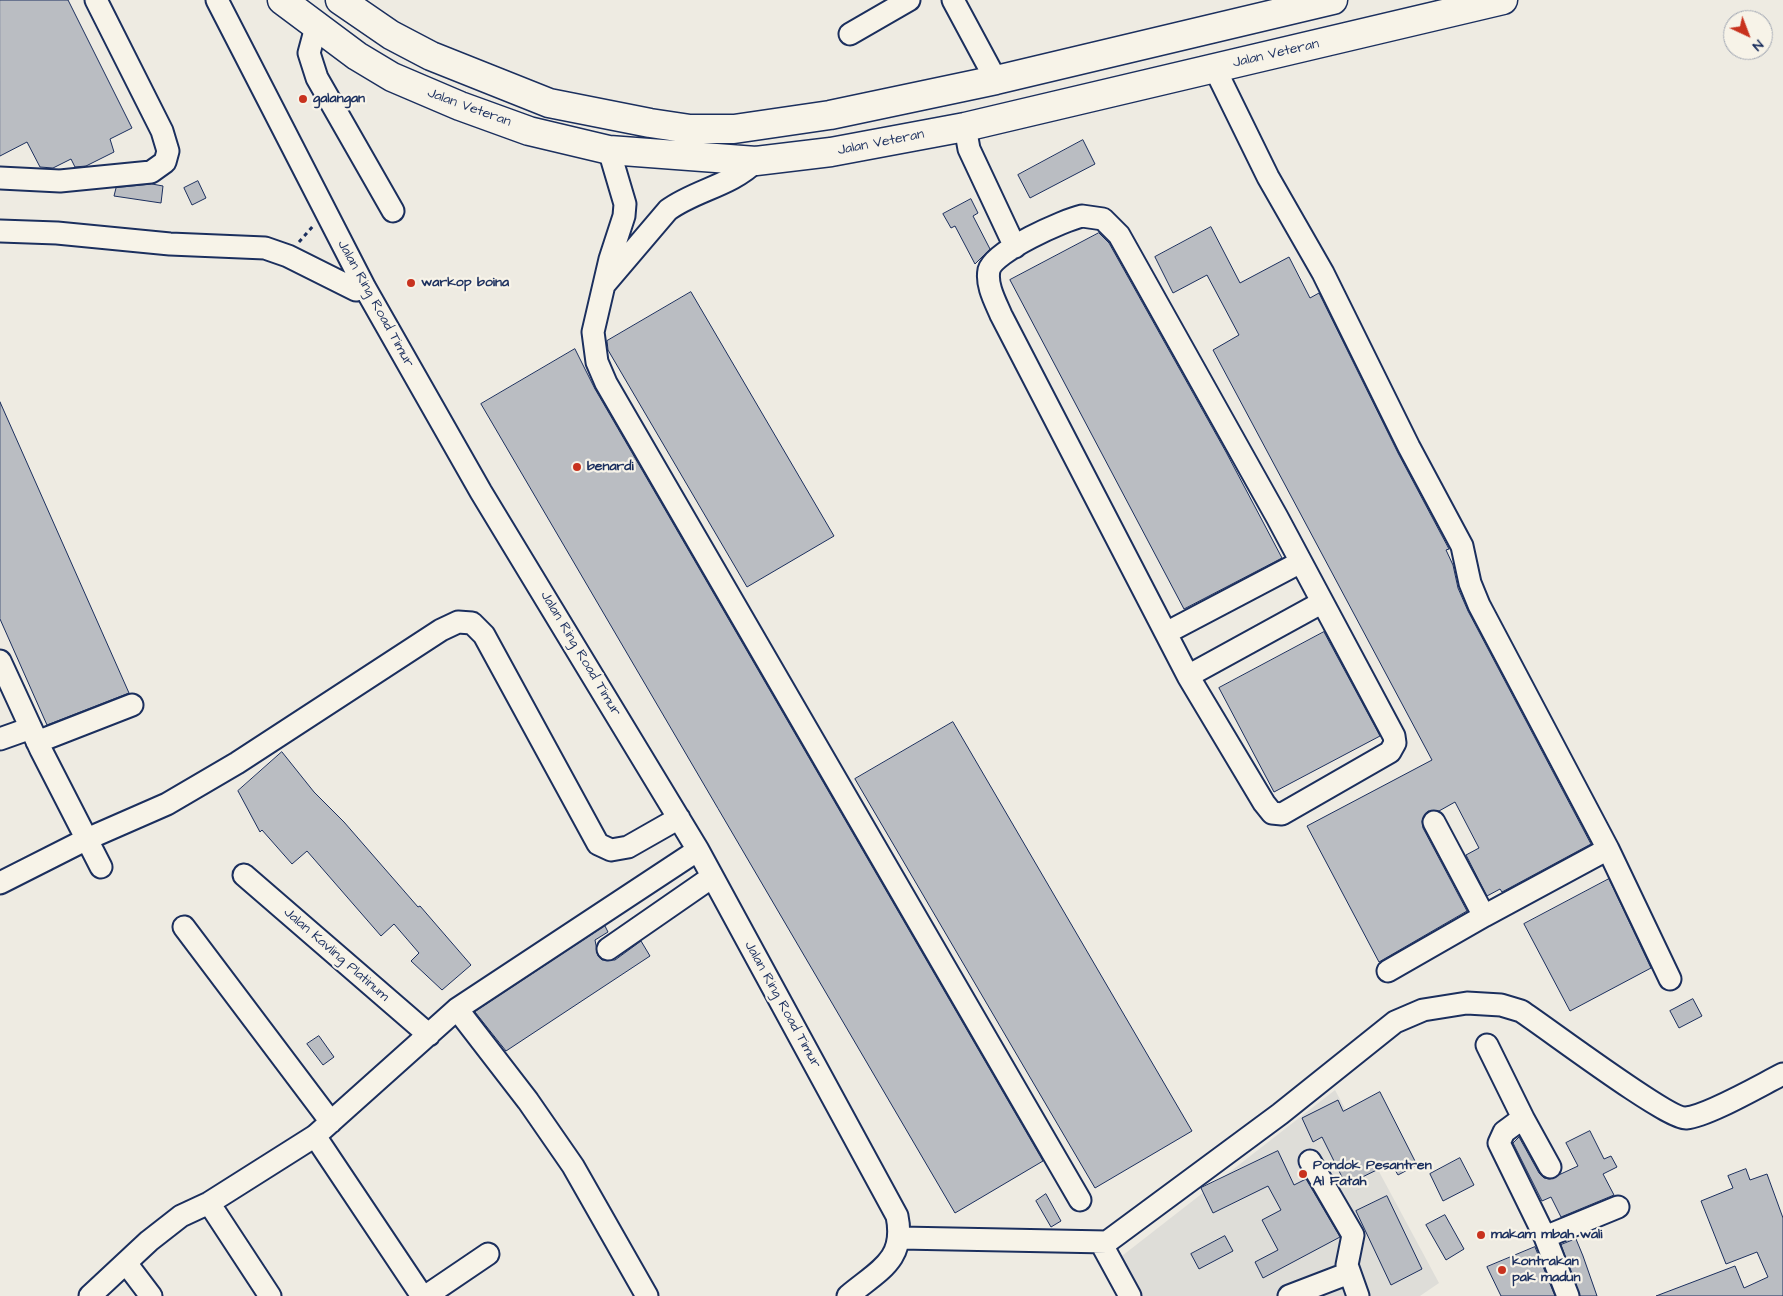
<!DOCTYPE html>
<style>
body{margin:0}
#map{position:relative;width:1783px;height:1296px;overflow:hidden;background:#eeebe2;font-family:"Architects Daughter",sans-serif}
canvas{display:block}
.north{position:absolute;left:1723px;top:10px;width:50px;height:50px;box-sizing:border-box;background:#f7f3e8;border:1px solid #9fa5b1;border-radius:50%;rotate:137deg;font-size:14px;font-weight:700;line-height:20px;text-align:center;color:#1b2f5e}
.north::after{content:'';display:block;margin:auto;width:18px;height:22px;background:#c8321e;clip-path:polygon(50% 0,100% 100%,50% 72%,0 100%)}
</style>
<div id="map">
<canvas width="1783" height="1296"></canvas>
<div class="north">N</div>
</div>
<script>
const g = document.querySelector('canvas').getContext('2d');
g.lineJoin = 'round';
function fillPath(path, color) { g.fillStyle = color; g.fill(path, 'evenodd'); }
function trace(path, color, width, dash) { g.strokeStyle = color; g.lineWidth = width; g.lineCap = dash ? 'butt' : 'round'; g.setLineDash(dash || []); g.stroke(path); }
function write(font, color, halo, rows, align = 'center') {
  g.font = font + ' "Architects Daughter",sans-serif'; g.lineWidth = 4.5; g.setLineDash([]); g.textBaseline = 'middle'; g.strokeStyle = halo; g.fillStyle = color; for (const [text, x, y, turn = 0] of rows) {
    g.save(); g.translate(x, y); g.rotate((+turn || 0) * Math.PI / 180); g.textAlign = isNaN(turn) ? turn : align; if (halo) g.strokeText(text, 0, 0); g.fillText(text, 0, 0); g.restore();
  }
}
const built = new Path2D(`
 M1335,1090L1439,1283L1420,1296H1137L1118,1259Z`);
const building = new Path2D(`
 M0,0H68L132,128L110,139L114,152L86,166L75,167L71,159L53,168L40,167L27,142L0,156Z
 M1083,140L1095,164L1030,198L1018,175Z
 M198,181L206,198L192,205L184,188Z
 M152,184L163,186L161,203L114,196L116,188Z
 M971,199L978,213L973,216L990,249L975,264L955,226L951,228L943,214Z
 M1211,227L1240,283L1289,257L1310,298L1319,293L1398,453L1449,549L1446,550L1453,565L1458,588L1468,611L1591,844L1502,892L1500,889L1487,896L1466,855L1479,848L1455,802L1439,811H1428L1422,821L1423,828L1467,911L1379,962L1307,826L1432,760L1213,350L1239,335L1207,275L1173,293L1155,257Z
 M1099,233L1109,243L1226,452L1282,558L1184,609L1010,280Z
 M691,292L834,536L747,587L608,350L607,341Z
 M575,349L595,389L1043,1161L955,1213L481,404Z
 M0,402L129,693L47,725L0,619Z
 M1324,632L1380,736L1274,792L1219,688Z
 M953,722L1192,1131L1095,1188L855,779Z
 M282,752L314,792L344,822L418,907L420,906L471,965L442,990L411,961L419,953L394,924L381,936L307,851L292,864L262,830L260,832L238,791Z
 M1609,879L1651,968L1570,1011L1524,924Z
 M605,926L608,932L595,940L598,956L602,960H615L641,941L650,956L506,1051L475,1012Z
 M1693,999L1702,1016L1679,1028L1670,1011Z
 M319,1036L334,1057L323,1065L307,1044Z
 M1380,1092L1417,1165L1398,1175L1391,1163L1346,1185L1322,1137L1313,1142L1302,1118L1338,1100L1343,1111Z
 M1590,1131L1604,1159L1611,1156L1617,1167L1603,1174L1614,1195L1561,1217L1551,1197L1542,1201L1513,1143L1519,1137L1539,1173L1544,1178L1550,1179L1578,1166L1566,1143Z
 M1278,1151L1294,1185L1306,1179L1340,1237L1263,1278L1255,1262L1278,1250L1262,1220L1281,1210L1268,1186L1213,1213L1201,1188Z
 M1460,1158L1474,1185L1443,1201L1430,1174Z
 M1746,1169L1750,1180L1767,1174L1783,1218V1296H1656L1735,1266L1744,1288L1768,1277L1757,1252L1726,1264L1701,1201L1733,1188L1728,1176Z
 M1046,1194L1061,1221L1051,1227L1036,1201Z
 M1387,1196L1422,1269L1391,1285L1356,1211Z
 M1445,1215L1464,1249L1446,1260L1426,1225Z
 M1225,1236L1233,1251L1199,1269L1191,1254Z
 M1576,1239L1583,1256L1597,1296H1580L1561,1245Z
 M1535,1247L1555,1296H1501L1487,1267Z`);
const path = new Path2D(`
 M299,242L313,226`);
const minor = new Path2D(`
 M217,0L365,288L481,492L698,850L897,1216C906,1260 879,1270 848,1296
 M953,0L996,80
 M316,27L309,53L317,78L393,211
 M850,34L909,0
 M1215,69L1268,177L1323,273L1409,447L1462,546L1470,583L1479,605L1608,849L1670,979
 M965,127L969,149L1015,247
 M609,150L625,204L624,216L610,259L593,332L597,362L606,383L1080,1200
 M0,178L60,181L151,172L165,162L168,151L162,131L96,0
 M1082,216L1103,219L1119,235L1277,517L1394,736L1395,743L1390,752L1282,814L1272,813L1264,803L1188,676L1001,315C995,301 986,285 989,270C994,251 1064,220 1082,216Z
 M0,231L57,233L170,244L265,248L288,256L356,290L365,288
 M605,284L668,210C695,190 731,186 756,161
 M1166,633L1299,563
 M0,661L41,750L101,867
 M1188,676L1321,603
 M0,739L31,728
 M37,742L132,705
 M1434,822L1484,916
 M244,875L429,1035
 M0,883L87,839L167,804L237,763L441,630L458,622L472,623L484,635L598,844L611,850L628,847L679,818
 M184,927L331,1122
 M608,949L712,877
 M1388,971L1484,916L1608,849
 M457,1009L528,1101L573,1166L647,1296
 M1487,1045L1523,1118L1504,1132L1499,1143L1545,1237L1568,1296
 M1523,1118L1550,1167
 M315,1136L422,1296
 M1310,1161L1353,1235L1347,1265L1358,1296
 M209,1203L270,1296
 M1545,1237L1618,1207
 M901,1238L1107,1242L1280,1114L1395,1022L1423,1010L1467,1003L1501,1005L1521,1011C1547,1028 1667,1119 1686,1118C1708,1116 1761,1085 1783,1074
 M1101,1243L1130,1296
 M126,1263L151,1296
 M90,1296L149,1241L181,1216L209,1203L315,1136L457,1009L698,850
 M426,1296L488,1254
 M1289,1296L1349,1273`);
const major = new Path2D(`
 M282,0L357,56L392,77L460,106L529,131L609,150L756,161L831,152L965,127L1503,0
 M340,0L391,35L431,56L549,103L650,123L690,129H734L830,115L996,80L1333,0`);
const markers = [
 [303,99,5,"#c8321e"],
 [411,283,5,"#c8321e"],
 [577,467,5,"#c8321e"],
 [1303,1174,5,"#c8321e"],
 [1481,1235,5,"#c8321e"],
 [1502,1270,5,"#c8321e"]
];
const streetNames = [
 ["Jalan Veteran",1276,54,-13],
 ["Jalan Veteran",469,108,20],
 ["Jalan Veteran",881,143,-11],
 ["Jalan Ring Road Timur",375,304,61],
 ["Jalan Ring Road Timur",580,654,59],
 ["Jalan Kavling Platinum",336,955,41],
 ["Jalan Ring Road Timur",782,1005,61]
];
const poiNames = [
 ["galangan",313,99],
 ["warkop boina",421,283],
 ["benardi",587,467],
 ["Pondok Pesantren",1313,1166],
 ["Al Fatah",1313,1182],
 ["makam mbah wali",1491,1235],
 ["kontrakan",1512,1262],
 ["pak madun",1512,1278]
];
fillPath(built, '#deddd8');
fillPath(building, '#babdc2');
trace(building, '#1b2f5e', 1);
trace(minor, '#1b2f5e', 25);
trace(major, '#1b2f5e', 31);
trace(path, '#1b2f5e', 3, [4, 4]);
trace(minor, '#f7f3e8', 21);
trace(major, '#f7f3e8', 28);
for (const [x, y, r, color] of markers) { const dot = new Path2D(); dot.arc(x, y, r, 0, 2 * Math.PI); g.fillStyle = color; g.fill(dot); trace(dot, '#f7f3e8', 2); }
write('14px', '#1b2f5e', '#f7f3e8', streetNames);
write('bold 14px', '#1b2f5e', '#f7f3e8', poiNames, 'left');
</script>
